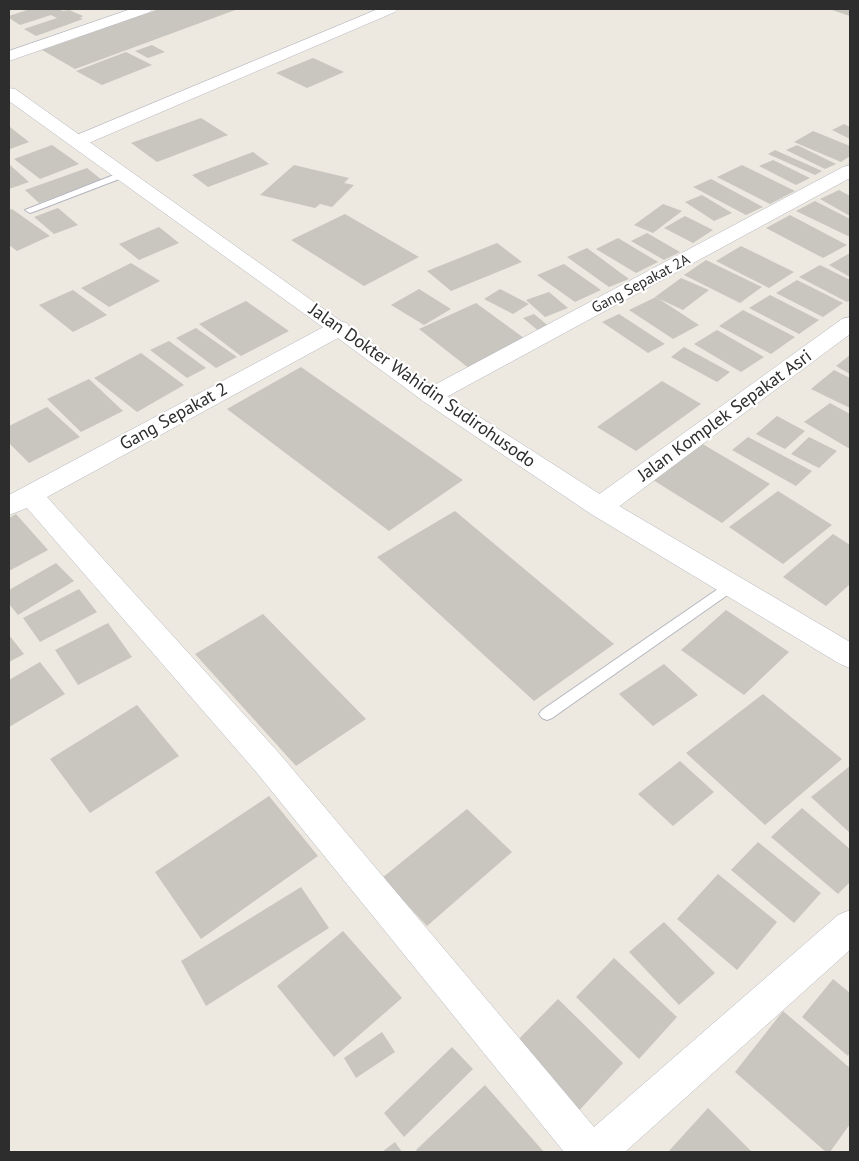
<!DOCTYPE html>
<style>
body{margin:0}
#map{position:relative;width:859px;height:1161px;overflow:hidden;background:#ede8e0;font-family:"PT Sans",sans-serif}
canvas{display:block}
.frame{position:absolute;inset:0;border:10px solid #2d2d2d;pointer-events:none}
</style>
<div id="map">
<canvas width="859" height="1161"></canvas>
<div class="frame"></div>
</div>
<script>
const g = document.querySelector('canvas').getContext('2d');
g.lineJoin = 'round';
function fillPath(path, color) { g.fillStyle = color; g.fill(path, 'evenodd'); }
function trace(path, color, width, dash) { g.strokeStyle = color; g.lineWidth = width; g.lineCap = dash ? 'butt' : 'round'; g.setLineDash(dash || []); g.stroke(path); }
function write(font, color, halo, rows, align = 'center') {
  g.font = font + ' "PT Sans",sans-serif'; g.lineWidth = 4.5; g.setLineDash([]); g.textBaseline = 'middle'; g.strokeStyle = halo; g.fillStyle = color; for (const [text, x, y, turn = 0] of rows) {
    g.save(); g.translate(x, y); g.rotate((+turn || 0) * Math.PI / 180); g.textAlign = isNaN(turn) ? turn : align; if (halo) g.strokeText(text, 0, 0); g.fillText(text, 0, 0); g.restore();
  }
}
const building = new Path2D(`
 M30,9H58L63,11L69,10L83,16L80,18L83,19L36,36L24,29L57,18L51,15L20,25L9,18V16Z
 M159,9H238L75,69L42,50Z
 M829,9H850V16Z
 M152,45L165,52L148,58L135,51Z
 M126,52L152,65L102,85L76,71Z
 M313,58L344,72L307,88L276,73Z
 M201,118L228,135L157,162L131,143Z
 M844,124L850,127V139L832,130Z
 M9,127H10L29,142L10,149Z
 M813,131L850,146V156L841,162L794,142Z
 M52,145L79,164L40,179L14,159Z
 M797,145L836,164L825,169L786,150Z
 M775,150L822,171L815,175L768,154Z
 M253,152L269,164L208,187L192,175Z
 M773,160L810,178L796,185L759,166Z
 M10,165L29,182L9,189Z
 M294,165L349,178L344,183L354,185L332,207L320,204L315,208L260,195Z
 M742,165L795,191L770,204L717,177Z
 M87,168L102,180L39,203L25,190Z
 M711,179L763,207L746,215L693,187Z
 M839,190L850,196V216L820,199Z
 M702,195L732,213L714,221L685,202Z
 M815,201L850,219V237L796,211Z
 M663,204L682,211L653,233L634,225Z
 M58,208L78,225L54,234L34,217Z
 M12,209L50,236L17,251L9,245V210Z
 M345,214L419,257L364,286L291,240Z
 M790,215L847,245L823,258L766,228Z
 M685,216L713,230L693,243L664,228Z
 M159,227L179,243L139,260L119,244Z
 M647,233L680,252L664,260L631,241Z
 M618,238L658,262L636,273L596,249Z
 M497,243L522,262L451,291L427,271Z
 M741,246L794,272L769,288L716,261Z
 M587,248L629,279L609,287L567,257Z
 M850,253V277L829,265Z
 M706,260L762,287L740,303L684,275Z
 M131,263L160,281L109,307L81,288Z
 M564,264L601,290L575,302L537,275Z
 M820,265L850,280V300L847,302L799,277Z
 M681,278L709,290L683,310L655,297Z
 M797,280L843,303L823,317L776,293Z
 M419,289L451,309L424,325L391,305Z
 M500,289L529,304L513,314L484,299Z
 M73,290L107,315L73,332L39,305Z
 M549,292L568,308L545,317L526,300Z
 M770,295L819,320L799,334L749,308Z
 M656,297L699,325L673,339L629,310Z
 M246,301L289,331L241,356L199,324Z
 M476,303L528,341L470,369L419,329Z
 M743,310L795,337L771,354L719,326Z
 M534,314L551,328L540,332L523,318Z
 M619,314L665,344L648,353L602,322Z
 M196,328L237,357L216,368L176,338Z
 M717,330L764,357L741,372L694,344Z
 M169,341L206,368L187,378L150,350Z
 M684,347L730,372L717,382L671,357Z
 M141,353L184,385L137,412L94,378Z
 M850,355V374L836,366Z
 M301,367L463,480L389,531L227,409Z
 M834,370L850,378V408L811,389Z
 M89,379L123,411L81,432L47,399Z
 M662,381L701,404L636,451L597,427Z
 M830,403L850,414V449L804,422Z
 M47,407L80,437L29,463L9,443V426Z
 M777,416L805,431L785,449L756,434Z
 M748,437L812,471L796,486L732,450Z
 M809,437L837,451L819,468L791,454Z
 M701,443L770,484L722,523L653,480Z
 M778,491L832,525L783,564L729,527Z
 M455,511L614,644L534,701L377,557Z
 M16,514L48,550L9,571V518Z
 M833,534L850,545V584L826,606L783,577Z
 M56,563L74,581L18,615L9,604V590Z
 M79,589L97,612L40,642L23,618Z
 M726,610L789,652L744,695L681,650Z
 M263,614L366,719L296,766L195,654Z
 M108,623L132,657L78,685L55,650Z
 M9,635L24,654L9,662Z
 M40,662L65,694L9,727V680Z
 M664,664L698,695L653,726L619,694Z
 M763,694L842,759L765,825L686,753Z
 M137,705L179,756L90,813L50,759Z
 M680,761L714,792L673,826L638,794Z
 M850,766V833L811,797Z
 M269,796L318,856L201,939L155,872Z
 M802,808L850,849V882L838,894L771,837Z
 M467,809L512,852L427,926L382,878Z
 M758,842L821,893L794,923L731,870Z
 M718,874L777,922L737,970L677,919Z
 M301,887L329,928L206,1006L181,961Z
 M664,922L715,973L679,1005L629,952Z
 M343,931L402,998L334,1057L277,986Z
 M614,958L677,1017L639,1059L576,997Z
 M833,979L850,993V1052L848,1056L802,1017Z
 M558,999L623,1063L574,1116L509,1049Z
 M783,1011L850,1068V1124L830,1152H826L735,1072Z
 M382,1032L395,1052L356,1078L344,1058Z
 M452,1047L473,1069L404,1137L384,1113Z
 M485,1085L544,1152H418L416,1150Z
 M708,1108L752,1152H668Z
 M395,1142L402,1152H382Z`);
const lane = new Path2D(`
 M124,171L129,174L127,176L33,212L30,213L25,210Z
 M731,580L736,581L738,585L736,589L552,718L547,720L542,718L539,714L542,710Z`);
const street = new Path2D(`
 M131,9H153L150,12L9,61V51Z
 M378,9H398L395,12L84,145L78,146L72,145L69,141L72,137Z
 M850,165V178L439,401L431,404L423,401L419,396L423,391L843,167Z
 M850,317V334L609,514L600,516L591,514L587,507L591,500L842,319Z
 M339,321L347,323L350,328L347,333L47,497L279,753L594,1127L838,915L850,910V950L625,1152H564L257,773L27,508L9,515V495L331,323Z`);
const secondary = new Path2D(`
 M9,88L15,89L439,391L609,500L850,642V668L840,664L591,514L423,401L331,333L9,101Z`);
const farStreetnames = [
 ["Gang Sepakat 2A",641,284,-28]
];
const streetNames = [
 ["Jalan Dokter Wahidin Sudirohusodo",422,386,35],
 ["Jalan Komplek Sepakat Asri",725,416,-36],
 ["Gang Sepakat 2",174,417,-29]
];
fillPath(building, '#c9c6bf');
trace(lane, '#b4b6bf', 2);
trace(street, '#b4b6bf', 1);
trace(secondary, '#b4b6bf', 1);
fillPath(lane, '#fff');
fillPath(street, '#fff');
fillPath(secondary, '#fff');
write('15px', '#2d2d2d', '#fff', farStreetnames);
write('18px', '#2d2d2d', '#fff', streetNames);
</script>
